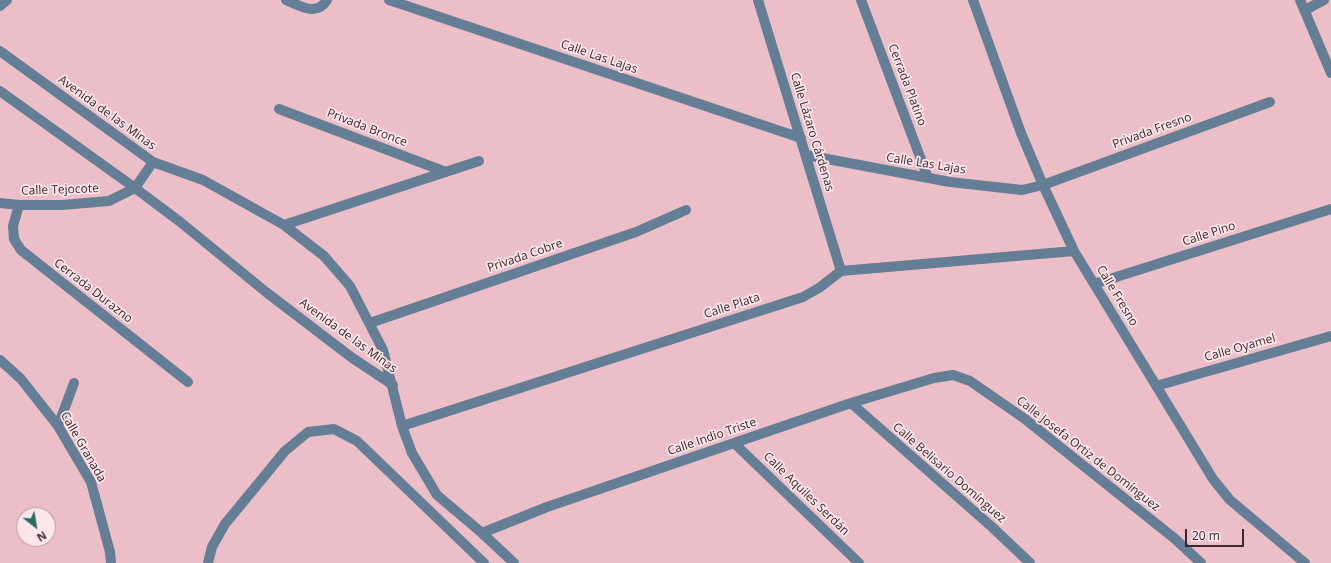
<!DOCTYPE html>
<meta charset="utf-8">
<style>
body{margin:0}
#map{position:relative;width:1331px;height:563px;overflow:hidden;background:#ecbec7;font-family:"Open Sans",sans-serif}
canvas{display:block}
.north{position:absolute;left:16px;top:507px;width:40px;height:40px;box-sizing:border-box;background:#fee6ea;border:1px solid #b09a9e;border-radius:50%;rotate:149deg;font-size:11px;font-weight:700;line-height:16px;text-align:center;color:#3a292c}
.north::after{content:'';display:block;margin:auto;width:14px;height:18px;background:#246d65;clip-path:polygon(50% 0,100% 100%,50% 72%,0 100%)}
.scale{position:absolute;left:1185px;top:529px;width:59px;height:18px;box-sizing:border-box;border:2px solid #3a292c;border-top:0;padding-left:5px;font-size:12px;line-height:14px;white-space:nowrap;color:#3a292c;-webkit-text-stroke:3px #fee6ea;paint-order:stroke}
</style>
<div id="map">
<canvas width="1331" height="563"></canvas>
<div class="north">N</div>
<div class="scale">20 m</div>
</div>
<script>
const g = document.querySelector('canvas').getContext('2d');
g.lineJoin = 'round';
function trace(path, color, width, dash) { g.strokeStyle = color; g.lineWidth = width; g.lineCap = dash ? 'butt' : 'round'; g.setLineDash(dash || []); g.stroke(path); }
function write(font, color, halo, rows, align = 'center') {
  g.font = font + ' "Open Sans",sans-serif'; g.lineWidth = 3.5; g.setLineDash([]); g.textBaseline = 'middle'; g.strokeStyle = halo; g.fillStyle = color; for (const [text, x, y, turn = 0] of rows) {
    g.save(); g.translate(x, y); g.rotate((+turn || 0) * Math.PI / 180); g.textAlign = isNaN(turn) ? turn : align; if (halo) g.strokeText(text, 0, 0); g.fillText(text, 0, 0); g.restore();
  }
}
const minor = new Path2D(`
 M286,0C301,6 316,17 327,0
 M389,0L801,138
 M758,0L841,271
 M861,0L928,178
 M973,0L1021,133L1043,185L1074,251L1213,479L1230,500L1305,563
 M1300,0L1331,73
 M0,6L7,0
 M1305,10L1324,0
 M0,51L153,162L203,180L284,225L324,256L350,286L383,350L402,426L412,453L437,495L482,533L514,563
 M0,91L135,188L179,221L266,292L351,357L393,385
 M279,109L446,172
 M806,155L950,182L1022,190L1043,185L1270,102
 M0,203L19,205H62L109,201L135,188L153,162
 M19,205L13,226L14,239L21,250L188,382
 M284,225L479,161
 M1094,284L1331,209
 M370,323L636,232L686,210
 M0,360L21,379L58,426L91,482L110,552L111,563
 M1156,386L1331,336
 M851,403L992,527L1030,563
 M58,426L74,383
 M402,426L803,297L819,288L841,271L1074,251
 M734,443L859,563
 M482,533L547,507L851,403L934,378L953,375L970,381L1025,419L1174,538L1201,563
 M208,563L212,547L225,524L285,451L308,432L334,429L357,441L484,563`);
const streetNames = [
 ["Calle Las Lajas",599,57,19],
 ["Cerrada Platino",907,85,69],
 ["Avenida de las Minas",107,113,36],
 ["Privada Bronce",367,128,21],
 ["Privada Fresno",1152,131,-20],
 ["Calle Lázaro Cárdenas",812,132,73],
 ["Calle Las Lajas",926,164,9],
 ["Calle Tejocote",60,190,-2],
 ["Calle Pino",1209,234,-18],
 ["Privada Cobre",525,256,-19],
 ["Cerrada Durazno",93,291,38],
 ["Calle Fresno",1117,296,59],
 ["Calle Plata",732,306,-18],
 ["Avenida de las Minas",348,336,36],
 ["Calle Oyamel",1240,348,-16],
 ["Calle Indio Triste",712,437,-19],
 ["Calle Granada",83,447,60],
 ["Calle Josefa Ortiz de Domínguez",1088,454,38],
 ["Calle Belisario Domínguez",949,473,41],
 ["Calle Aquiles Serdán",806,494,44]
];
trace(minor, '#637e95', 10);
write('12px', '#3a292c', '#fee6ea', streetNames);
</script>
